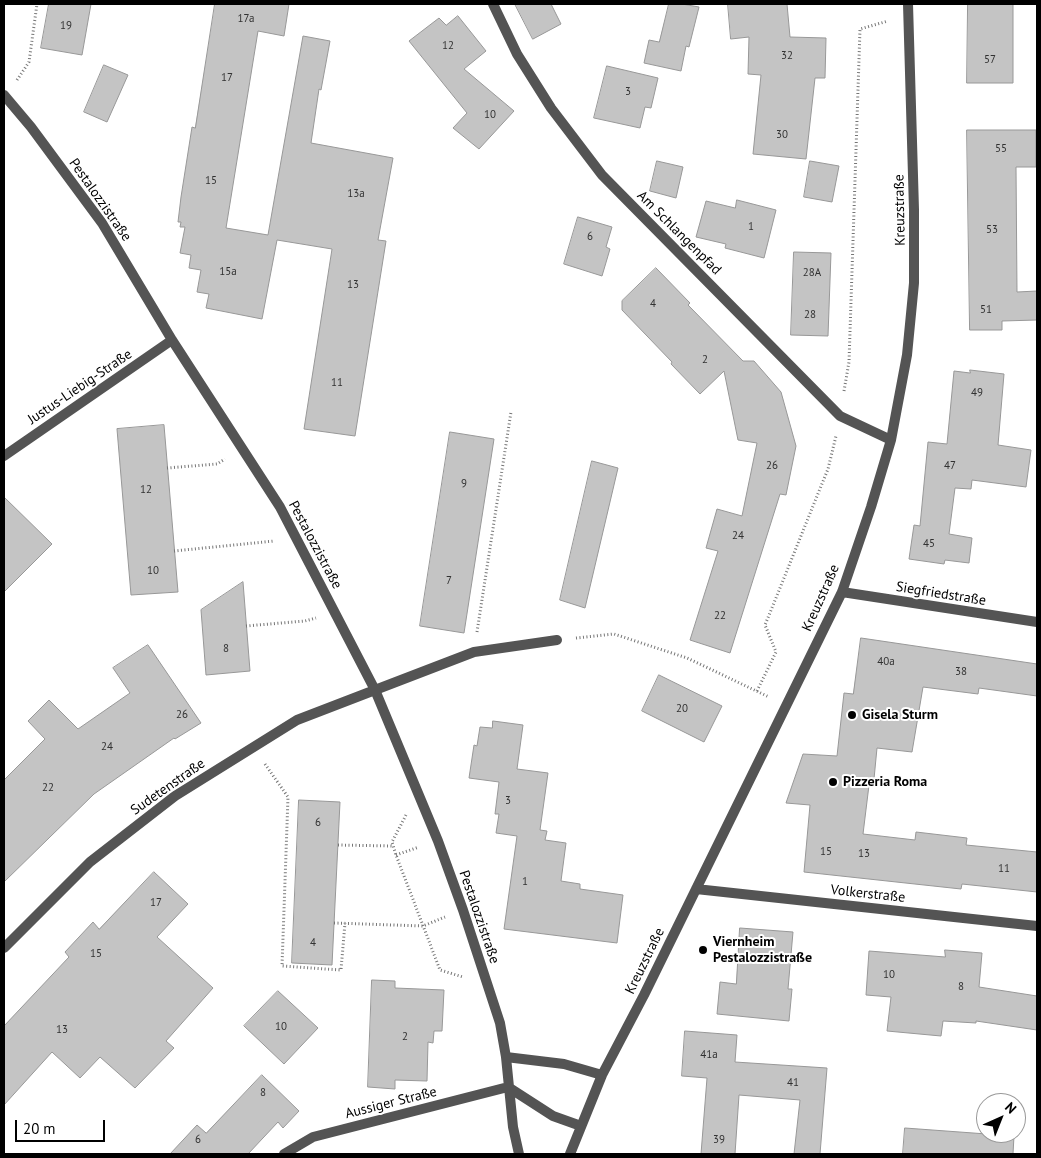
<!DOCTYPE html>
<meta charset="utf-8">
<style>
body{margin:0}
#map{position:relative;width:1041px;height:1158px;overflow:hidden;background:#fff;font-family:"PT Sans",sans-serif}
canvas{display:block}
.frame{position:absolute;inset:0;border:5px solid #000;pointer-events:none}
.north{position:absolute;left:976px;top:1093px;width:50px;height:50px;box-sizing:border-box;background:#fff;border:1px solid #999;border-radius:50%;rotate:44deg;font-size:14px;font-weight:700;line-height:20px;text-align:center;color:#000}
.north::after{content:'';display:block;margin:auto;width:18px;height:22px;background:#000;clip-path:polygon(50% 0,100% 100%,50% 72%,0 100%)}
.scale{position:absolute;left:15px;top:1120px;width:90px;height:22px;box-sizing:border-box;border:2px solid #000;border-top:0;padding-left:6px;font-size:15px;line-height:18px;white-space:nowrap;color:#000;-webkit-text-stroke:4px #fff;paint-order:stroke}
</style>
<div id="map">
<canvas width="1041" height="1158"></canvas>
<div class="frame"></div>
<div class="north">N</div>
<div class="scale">20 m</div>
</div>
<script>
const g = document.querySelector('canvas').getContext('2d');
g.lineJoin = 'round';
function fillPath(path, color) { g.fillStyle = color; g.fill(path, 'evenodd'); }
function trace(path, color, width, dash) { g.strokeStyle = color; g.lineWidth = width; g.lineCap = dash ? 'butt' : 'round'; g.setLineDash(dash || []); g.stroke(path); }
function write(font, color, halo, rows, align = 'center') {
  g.font = font + ' "PT Sans",sans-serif'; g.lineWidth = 4; g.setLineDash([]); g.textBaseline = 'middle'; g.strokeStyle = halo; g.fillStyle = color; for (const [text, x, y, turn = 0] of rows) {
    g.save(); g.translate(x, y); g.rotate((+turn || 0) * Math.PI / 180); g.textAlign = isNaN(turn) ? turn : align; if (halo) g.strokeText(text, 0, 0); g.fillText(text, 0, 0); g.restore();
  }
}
const building = new Path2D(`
 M49,4H91L82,55L41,48Z
 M215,4H289L284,36L258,31L226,228L268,235L303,36L330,41L321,90L319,89L311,143L393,158L378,240L386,241L355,436L304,429L332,249L277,240L262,319L206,308L209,294L197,292L201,270L189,268L191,255L180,253L185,227H180L181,222H178L181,197L192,127L195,128Z
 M515,4H551L561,24L533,39Z
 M669,4H682L699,7L689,47L686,46L681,71L644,63L649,40L659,42Z
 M728,4H787L790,37L826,38L825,78H815L806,159L753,154L761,75L748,74L749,37L731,39Z
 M968,4H1013V83H967Z
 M458,16L486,51L464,69L514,111L479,149L453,128L467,113L409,41L439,18L446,25Z
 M104,65L128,75L107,122L84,112Z
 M607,66L658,78L651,108L645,107L640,128L594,118Z
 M967,130H1036V167H1016L1017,292L1037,291V320L1002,321V330H970Z
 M657,161L683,167L676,198L650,191Z
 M810,161L839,166L832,202L804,197Z
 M737,200L776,210L764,258L725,248L726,244L696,237L706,201L735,208Z
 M578,217L612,227L606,247L610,249L602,276L564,264Z
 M794,252L831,253L828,336L791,335Z
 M656,268L690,303L688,305L743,361H754L781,392L796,446L786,495L780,494L730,653L690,640L718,551L706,548L717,509L742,516L757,443L738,440L724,371L700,394L671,364L672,362L622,310V301Z
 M970,370L1004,374L998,445L1031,450L1026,487L972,480L971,489L955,488L949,534L972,538L969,563L945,560L944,564L909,559L914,525L920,526L928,442L947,444L954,371L970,373Z
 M164,425L178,592L131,595L117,429Z
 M450,432L494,439L464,633L420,626Z
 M592,461L618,468L585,608L560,600Z
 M4,497L52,544L4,592Z
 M243,582L250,671L206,675L201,610Z
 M861,638L1037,664V696L979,688L978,694L923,687L912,752L877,748L874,779L870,777L863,834L915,840L916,832L967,838L966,845L1037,852V892L962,884L961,889L804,872L810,805L786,803L803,754L837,756L844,693L853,694Z
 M148,645L201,723L175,739L174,738L94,794L4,882V780L45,739L28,721L49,700L78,729L130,693L113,668Z
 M659,675L722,706L704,742L642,711Z
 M493,721L523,725L517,769L548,773L540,830L547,831L545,840L566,843L561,881L580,884V889L623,895L617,943L504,929L517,836L496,833L499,814H495L499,782L469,778L474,745L477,746L480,727L492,728Z
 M299,800L340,802L332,965L292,963Z
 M154,872L188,904L157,937L213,988L166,1041L174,1048L135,1088L100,1057L80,1078L52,1052L4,1105V1026L69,957L65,952L93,922L99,929Z
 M740,928L793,932L788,989H792L789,1021L717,1014L720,982L736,984Z
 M945,950L982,953L979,987L1037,996V1030L976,1021V1023L943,1021L941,1036L887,1031L891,997L866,995L869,951L945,957Z
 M372,980L395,981V988L444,990L442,1031H434L433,1043L428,1042L427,1081L395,1080V1089L368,1087Z
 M278,991L318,1028L284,1064L244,1026Z
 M685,1031L737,1035L735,1062L827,1068L820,1154H794L800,1100L739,1095L735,1154H701L707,1078L682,1076Z
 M262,1075L299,1111L283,1128L278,1122L248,1154H170L197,1125L206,1133Z
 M905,1128L1014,1136L1013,1154H903Z`);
const path = new Path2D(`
 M17,80L29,62L37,4
 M844,391L849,362L860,29L888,21
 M167,468L217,464L225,459
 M174,551L274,541
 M246,626L305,621L316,618
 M477,632L511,412
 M576,638L614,634L687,658L769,697
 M757,691L776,652L765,625L828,469L836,436
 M265,764L288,797L282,966L341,970L345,923
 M406,815L392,842L396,855L440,970L463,977
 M338,845L393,846
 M396,855L419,847
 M334,923L423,926L445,917`);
const service = new Path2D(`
 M375,690L474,652L557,640`);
const minor = new Path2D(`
 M493,4L517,54L551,108L602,175L840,416L891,440
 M4,95L31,127L102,223L172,340L280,507L375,690L438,841L463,910L500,1023L506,1057L513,1127L519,1154
 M4,456L172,340
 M842,592L1037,622
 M696,889L1037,926
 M4,948L90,862L175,796L297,720L375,690
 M506,1057L564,1064L602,1075
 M508,1087L553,1116L581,1126
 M284,1154L313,1137L508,1087
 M570,1154L602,1075L644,995L842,592L871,507L891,440L907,355L914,283V210L908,4`);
const markers = [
 [852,715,5,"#000"],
 [833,782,5,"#000"],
 [703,950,5,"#000"]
];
const numberNames = [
 ["17a",246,19],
 ["19",66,26],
 ["12",448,46],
 ["32",787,56],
 ["57",990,60],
 ["17",227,78],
 ["3",628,92],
 ["10",490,115],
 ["30",782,135],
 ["55",1001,149],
 ["15",211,181],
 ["13a",356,194],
 ["1",751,227],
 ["53",992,230],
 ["6",590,237],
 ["15a",228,272],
 ["28A",812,273],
 ["13",353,285],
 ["4",653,304],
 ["51",986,310],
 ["28",810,315],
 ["2",705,360],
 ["11",337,383],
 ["49",977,393],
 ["26",772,466],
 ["47",950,466],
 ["9",464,484],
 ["12",146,490],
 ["24",738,536],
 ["45",929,544],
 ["10",153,571],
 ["7",449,581],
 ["22",720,616],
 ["8",226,649],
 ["40a",886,662],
 ["38",961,672],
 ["20",682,709],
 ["26",182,715],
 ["24",107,747],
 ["22",48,788],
 ["3",508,801],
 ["6",318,823],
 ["15",826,852],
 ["13",864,854],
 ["11",1004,869],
 ["1",525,882],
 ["17",156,903],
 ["4",313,943],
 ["15",96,954],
 ["10",889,975],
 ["8",961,987],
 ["10",281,1027],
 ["13",62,1030],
 ["2",405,1037],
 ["41a",709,1055],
 ["41",793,1083],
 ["8",263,1093],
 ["6",198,1140],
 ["39",719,1140]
];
const streetNames = [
 ["Pestalozzistraße",100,200,55],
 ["Kreuzstraße",900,210,-91],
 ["Am Schlangenpfad",679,233,45],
 ["Justus-Liebig-Straße",80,387,-34],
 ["Pestalozzistraße",315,545,62],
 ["Siegfriedstraße",941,594,9],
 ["Kreuzstraße",821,598,-66],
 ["Sudetenstraße",168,787,-35],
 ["Volkerstraße",868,894,6],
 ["Pestalozzistraße",479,917,71],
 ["Kreuzstraße",645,961,-64],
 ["Aussiger Straße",391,1103,-14]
];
const poiNames = [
 ["Gisela Sturm",862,715],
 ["Pizzeria Roma",843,782],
 ["Viernheim",713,942],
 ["Pestalozzistraße",713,958]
];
fillPath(building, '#c4c4c4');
trace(building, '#989898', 1);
trace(path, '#767676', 3, [1, 2.5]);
trace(service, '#545454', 10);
trace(minor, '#545454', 10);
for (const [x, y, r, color] of markers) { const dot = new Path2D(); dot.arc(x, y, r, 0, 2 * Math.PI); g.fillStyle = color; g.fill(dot); trace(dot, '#fff', 2); }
write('11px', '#313131', null, numberNames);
write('14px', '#000', '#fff', streetNames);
write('bold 14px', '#000', '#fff', poiNames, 'left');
</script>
